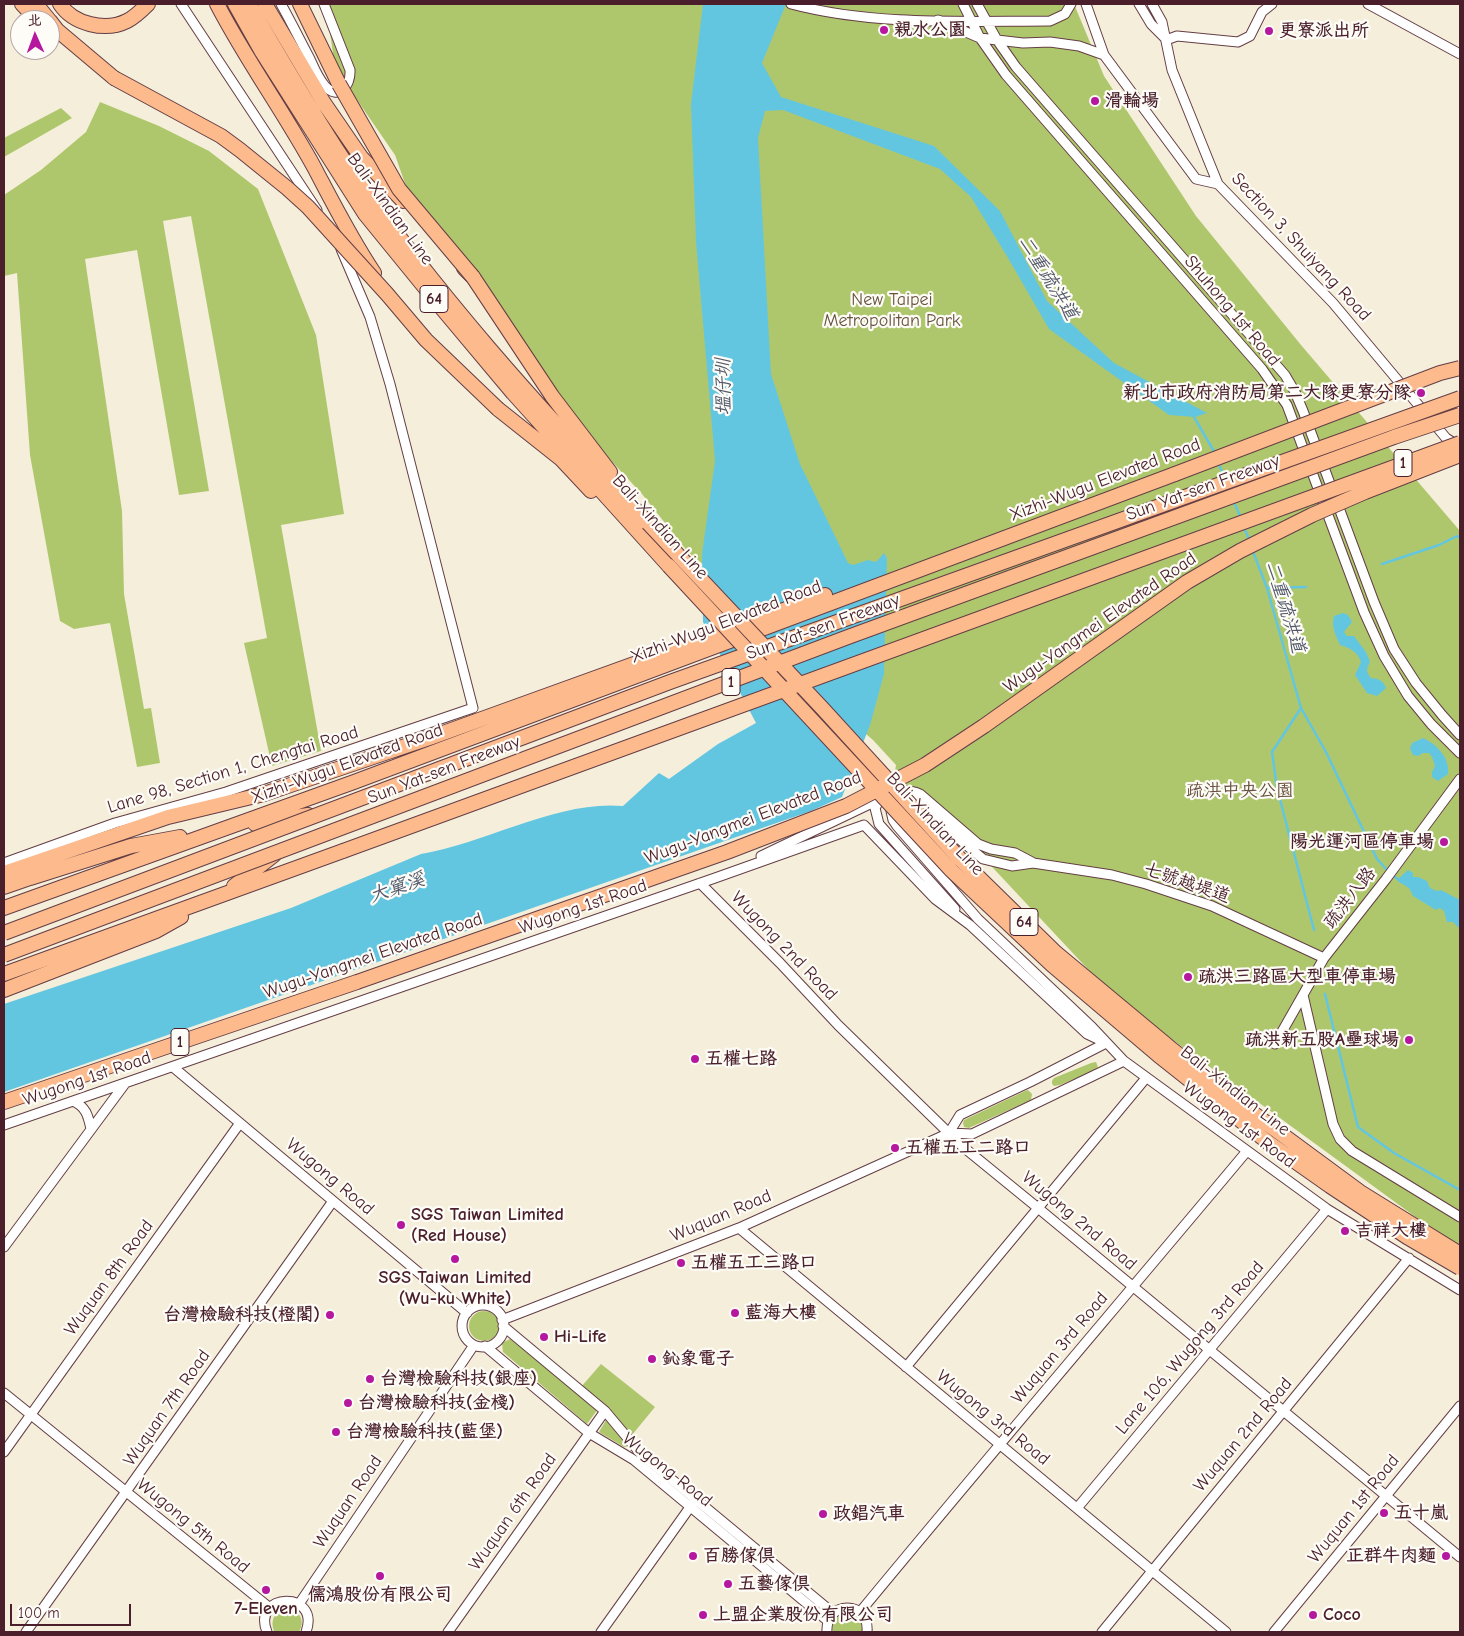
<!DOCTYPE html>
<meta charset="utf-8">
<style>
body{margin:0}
#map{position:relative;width:1464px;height:1636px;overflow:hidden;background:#f5eedb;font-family:"Comic Neue","LXGW WenKai TC",sans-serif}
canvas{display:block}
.frame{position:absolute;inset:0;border:5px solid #4a1f2b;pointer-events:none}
.north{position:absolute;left:10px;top:10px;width:50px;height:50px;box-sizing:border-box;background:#fdfcf7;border:1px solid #b5a4a5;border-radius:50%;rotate:358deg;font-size:14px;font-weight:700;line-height:20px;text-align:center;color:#4a1f2b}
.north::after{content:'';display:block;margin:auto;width:18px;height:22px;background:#b5179e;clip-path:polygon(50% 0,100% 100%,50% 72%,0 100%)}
.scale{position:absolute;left:10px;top:1604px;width:121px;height:22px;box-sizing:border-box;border:2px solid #4a1f2b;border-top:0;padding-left:6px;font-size:15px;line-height:18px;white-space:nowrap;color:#4a1f2b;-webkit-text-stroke:4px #fdfcf7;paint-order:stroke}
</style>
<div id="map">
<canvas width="1464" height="1636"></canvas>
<div class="frame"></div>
<div class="north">北</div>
<div class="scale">100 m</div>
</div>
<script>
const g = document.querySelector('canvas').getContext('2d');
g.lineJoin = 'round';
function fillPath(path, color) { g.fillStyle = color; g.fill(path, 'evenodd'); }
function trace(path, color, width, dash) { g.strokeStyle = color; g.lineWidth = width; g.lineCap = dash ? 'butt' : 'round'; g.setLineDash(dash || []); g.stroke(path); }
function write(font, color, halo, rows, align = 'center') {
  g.font = font + ' "Comic Neue","LXGW WenKai TC",sans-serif'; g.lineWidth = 4.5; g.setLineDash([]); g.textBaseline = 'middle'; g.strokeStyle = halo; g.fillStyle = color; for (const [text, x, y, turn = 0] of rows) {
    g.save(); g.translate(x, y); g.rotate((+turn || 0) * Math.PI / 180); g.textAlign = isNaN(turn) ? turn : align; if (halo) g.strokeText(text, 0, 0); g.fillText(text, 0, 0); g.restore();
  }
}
const green = new Path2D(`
 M326,4H1074L1104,76L1196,216L1301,345L1460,531V1246L1443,1237L1114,997L979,853L894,777L896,765L873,740L820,695L726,583L688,552L642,494L578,425L407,189L395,155L335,68Z
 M100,102L159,126L209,151L258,189L316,335L344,514L281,525L321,751L272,766L244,643L267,638L191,216L163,221L209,491L179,495L137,250L85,259L122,511L124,594L144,709L151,708L160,763L137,767L110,623L74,629L60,621L30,455L17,273L4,276V195L41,170L86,132Z
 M61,108L72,118L4,157V138Z
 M1096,1062L1098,1067L1093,1071L1060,1085L1054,1086L1052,1084V1081L1054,1078L1091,1063Z
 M1028,1090L1032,1094L1031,1100L969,1128L964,1127L963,1123L964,1120L1025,1091Z
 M469 1326a15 15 0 1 1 30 0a15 15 0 1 1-30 0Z
 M510,1339L598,1409L587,1424L503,1352L502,1343Z
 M601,1364L655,1407L632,1435L610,1411L581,1387Z
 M606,1420H609L629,1446L624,1447L599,1432Z
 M285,1608C299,1609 306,1620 299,1632L274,1631C270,1621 274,1612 285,1608Z
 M847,1613C858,1615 863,1622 862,1632H833C831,1622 837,1615 847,1613Z`);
const water = new Path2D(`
 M703,4H786L762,63L781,97L934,146L1000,211L1047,301L1114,363L1207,413L1195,417L1169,415L1049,329L1008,258L971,197L940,169L783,110L765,111L758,138L771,374L800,464L848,563L853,565L868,560L876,562L884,553L887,558L884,674L870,725L842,797L811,811L4,1092V1004L291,908L421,854C486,843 558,800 623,806L659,773L669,779L718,744L756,723L703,622L702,554L715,461L696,242L691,104Z
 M1343,613L1348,615L1352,622L1344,632L1347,636H1354L1366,652L1370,662C1366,669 1366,672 1371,678C1379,679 1383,680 1386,688L1377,696L1367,693L1355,675L1361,662C1358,652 1350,648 1340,645C1336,636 1331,627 1334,616Z
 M1423,738C1436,744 1450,757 1448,774L1438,781L1432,777V772L1435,766L1432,757L1429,753H1423L1418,756L1413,755L1410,749L1412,743Z
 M1408,870L1413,873V877H1418L1427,881L1430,888L1437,891L1441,890L1460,900V929L1453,922H1447L1444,911L1440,908L1436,910L1413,896L1408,885L1400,883L1397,880Z`);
const stream = new Path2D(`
 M1194,417L1215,453
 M1218,463L1225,478
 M1233,500L1241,518
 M1244,528L1250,541
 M1252,549L1267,588L1301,708L1326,752L1377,859L1388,871
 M1382,564L1439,545L1457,536L1460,538
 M1267,588L1306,587
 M1301,708L1272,752L1277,788L1314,930
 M1392,875L1412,889
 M1325,994L1358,1127L1394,1153L1460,1190`);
const minor = new Path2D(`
 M181,4L317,210
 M281,4C291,22 300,40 310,59C314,68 318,78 325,86C338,101 351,86 350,70L324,4
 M791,4C874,26 964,21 1050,21L1065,14L1071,4
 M963,4L980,38L1006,75L1262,369L1287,405L1364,612L1384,656L1408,696L1431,724L1460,753
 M977,4L997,40L1016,67L1285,375L1295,392L1303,411L1374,602L1394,649L1416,683L1442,715L1460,735
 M1086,4L1104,55
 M1139,4L1151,24L1165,38
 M1152,4L1162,22L1172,70L1218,184L1333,303L1446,438L1457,445
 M1368,4L1460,54
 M938,20L980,38L1023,43L1050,42L1079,46L1104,55L1196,179L1218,184
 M1166,40L1177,36L1238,42L1250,36L1262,12L1272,4
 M880,799L875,808L879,824L955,909
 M914,801L983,859L1012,866L1033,863L1112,875L1146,884L1212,906L1324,958
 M894,806L891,811L893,820L897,826L978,919L1092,1027L1124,1061L1327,1209L1460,1290
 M761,856L895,792C904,790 911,790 920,794L978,844L991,849L1015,853L1032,862
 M4,863L115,823L226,792L473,708L390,384L370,317L341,249
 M700,883L780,963L838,1025L962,1146L1038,1208L1460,1557
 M1303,995L1333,1124L1340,1139L1352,1151L1460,1217
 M1275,1044L1324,958L1386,879L1460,779
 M173,1067L467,1313
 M73,1101C86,1107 88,1115 91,1129
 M4,1125L715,878L864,825L935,899L970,925L1087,1034L1106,1043
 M949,1133L960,1115L1030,1082L1106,1043
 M739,1228L1226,1632
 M4,1247L124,1085
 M462 1326a21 21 0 1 1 42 0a21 21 0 1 1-42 0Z
 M502,1320L739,1228L949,1133L972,1134L1124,1061
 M503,1326L605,1411L641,1454L833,1613
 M485,1346L589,1433L634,1460L828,1621
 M906,1367L1146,1078
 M4,1393L270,1608
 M4,1452L240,1123
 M1078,1507L1327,1209
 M299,1604L474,1345
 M860,1612C988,1457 1118,1305 1247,1151
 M26,1632L333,1201
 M267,1632C251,1592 321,1590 306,1632
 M448,1632L605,1411
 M601,1632L693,1503
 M827,1632C825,1600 870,1600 867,1632
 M1102,1632L1409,1258
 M1274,1632L1460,1406`);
const highway = new Path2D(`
 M22,4L37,20
 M36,4L49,20
 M60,4C73,24 105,32 127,21C135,17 142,10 148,4
 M217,4C246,60 284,112 314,167C333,203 351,239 374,273
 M235,4L262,52L365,214L440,306L513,393L669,566
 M249,4C280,57 311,111 345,162C434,292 540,409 648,523
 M265,4L324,103L361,157L403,201
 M300,4L339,84
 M50,21L57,30L114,78
 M464,268L473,277L552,396L610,472
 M498,409L561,459L591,491
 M255,824L308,815
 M4,873L168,817L264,794L432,737L825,595
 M234,886L274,855
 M4,887L30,878L131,846L180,837
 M4,908L354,782L1175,474
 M4,974L343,851
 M4,990L156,931L181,917
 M4,1102L357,982`);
const highwayBridge = new Path2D(`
 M114,78L221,136L240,150L287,188L308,207L387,294L426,340L498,409
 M339,84L399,189L473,277
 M1175,474L1440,373L1460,368
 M648,523L823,709L960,859L1056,953L1169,1047L1242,1105L1360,1192L1460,1254
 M669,566L952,871L1052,965L1158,1055L1269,1143L1330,1186L1407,1237L1460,1268
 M343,851L1460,443
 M4,933L670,682L1460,398
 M4,955L848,637L1394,437L1460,415
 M357,982L727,852L846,806L925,765L984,726L1187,582L1240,551L1312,515L1365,492L1460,455`);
const markers = [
 [884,30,5,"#b5179e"],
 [1269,31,5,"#b5179e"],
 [1095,101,5,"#b5179e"],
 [1421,393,5,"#b5179e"],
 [1444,842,5,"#b5179e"],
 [1188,977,5,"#b5179e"],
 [1409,1040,5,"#b5179e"],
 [695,1059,5,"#b5179e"],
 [895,1148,5,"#b5179e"],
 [401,1225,5,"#b5179e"],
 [1345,1231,5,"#b5179e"],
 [455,1259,5,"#b5179e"],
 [681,1263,5,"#b5179e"],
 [735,1313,5,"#b5179e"],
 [330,1315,5,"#b5179e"],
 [544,1337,5,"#b5179e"],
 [652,1359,5,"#b5179e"],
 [370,1379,5,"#b5179e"],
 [348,1403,5,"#b5179e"],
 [336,1432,5,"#b5179e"],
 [1384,1513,5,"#b5179e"],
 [823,1514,5,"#b5179e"],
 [693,1556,5,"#b5179e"],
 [1446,1556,5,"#b5179e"],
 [380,1576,5,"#b5179e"],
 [728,1584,5,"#b5179e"],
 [266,1590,5,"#b5179e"],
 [703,1615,5,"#b5179e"],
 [1313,1615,5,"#b5179e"]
];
const shields = [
 [434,299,28],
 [1403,463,18],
 [731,682,18],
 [1024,922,28],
 [180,1042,18]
];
const shieldNames = [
 ["64",434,299],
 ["1",1403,463],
 ["1",731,682],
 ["64",1024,922],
 ["1",180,1042]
];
const poiNames = [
 ["親水公園",894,30],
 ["更寮派出所",1279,31],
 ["滑輪場",1105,101],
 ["新北市政府消防局第二大隊更寮分隊",1411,393,"right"],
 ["陽光運河區停車場",1434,842,"right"],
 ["疏洪三路區大型車停車場",1198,977],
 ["疏洪新五股A壘球場",1399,1040,"right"],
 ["五權七路",705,1059],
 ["五權五工二路口",905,1148],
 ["SGS Taiwan Limited",411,1215],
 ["(Red House)",411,1236],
 ["吉祥大樓",1355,1231],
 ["五權五工三路口",691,1263],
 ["SGS Taiwan Limited",455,1278,"center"],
 ["(Wu-ku White)",455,1299,"center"],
 ["藍海大樓",745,1313],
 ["台灣檢驗科技(橙閣)",320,1315,"right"],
 ["Hi-Life",554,1337],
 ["鈊象電子",662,1359],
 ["台灣檢驗科技(銀座)",380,1379],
 ["台灣檢驗科技(金棧)",358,1403],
 ["台灣檢驗科技(藍堡)",346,1432],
 ["五十嵐",1394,1513],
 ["政錩汽車",833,1514],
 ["百勝傢俱",703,1556],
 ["正群牛肉麵",1436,1556,"right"],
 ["五藝傢俱",738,1584],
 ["儒鴻股份有限公司",380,1595,"center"],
 ["7-Eleven",266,1609,"center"],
 ["上盟企業股份有限公司",713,1615],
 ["Coco",1323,1615]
];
const streetNames = [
 ["Bali-Xindian Line",390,209,54],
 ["Section 3, Shuiyang Road",1301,247,47],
 ["Shuhong 1st Road",1232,311,50],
 ["Xizhi-Wugu Elevated Road",1105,480,-21],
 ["Sun Yat-sen Freeway",1203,488,-20],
 ["Bali-Xindian Line",660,527,48],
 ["Xizhi-Wugu Elevated Road",726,622,-21],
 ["Wugu-Yangmei Elevated Road",1100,623,-35],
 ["Sun Yat-sen Freeway",823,627,-20],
 ["Xizhi-Wugu Elevated Road",347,764,-20],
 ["Lane 98, Section 1, Chengtai Road",233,770,-17],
 ["Sun Yat-sen Freeway",444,770,-21],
 ["Wugu-Yangmei Elevated Road",753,818,-21],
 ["Bali-Xindian Line",935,824,47],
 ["七號越堤道",1187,883,19],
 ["疏洪八路",1350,898,-52],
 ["Wugong 1st Road",583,907,-19],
 ["Wugong 2nd Road",784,946,46],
 ["Wugu-Yangmei Elevated Road",373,956,-19],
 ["Wugong 1st Road",87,1079,-19],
 ["Bali-Xindian Line",1235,1091,38],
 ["Wugong 1st Road",1239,1125,36],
 ["Wugong Road",330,1177,40],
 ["Wuquan Road",721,1216,-23],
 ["Wugong 2nd Road",1079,1221,40],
 ["Wuquan 8th Road",109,1278,-54],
 ["Wuquan 3rd Road",1060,1348,-50],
 ["Lane 106, Wugong 3rd Road",1190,1348,-50],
 ["Wuquan 7th Road",167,1408,-55],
 ["Wugong 3rd Road",993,1418,39],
 ["Wuquan 2nd Road",1243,1435,-50],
 ["Wugong Road",667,1470,38],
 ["Wuquan Road",348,1502,-56],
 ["Wuquan 1st Road",1354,1509,-51],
 ["Wuquan 6th Road",513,1512,-55],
 ["Wugong 5th Road",193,1526,39]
];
const parkNames = [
 ["New Taipei",892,300],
 ["Metropolitan Park",892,321],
 ["疏洪中央公園",1240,791]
];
const waterNames = [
 ["二重疏洪道",1048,278,58],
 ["塭仔圳",724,387,-91],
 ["二重疏洪道",1285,607,73],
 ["大窠溪",397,888,-19]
];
fillPath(green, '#afc76c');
fillPath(water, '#63c6e1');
trace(stream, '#63c6e1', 2.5);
trace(minor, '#643e45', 11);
trace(highway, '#643e45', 16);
trace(minor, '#fff', 9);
trace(highway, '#fcba8d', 14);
trace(highwayBridge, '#643e45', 16, []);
trace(highwayBridge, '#fcba8d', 14);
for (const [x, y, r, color] of markers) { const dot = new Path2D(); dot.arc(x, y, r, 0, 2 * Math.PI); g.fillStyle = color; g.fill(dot); trace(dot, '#fdfcf7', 2); }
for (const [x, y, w] of shields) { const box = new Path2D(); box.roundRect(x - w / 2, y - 13.5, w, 27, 4); g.fillStyle = '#fdfcf7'; g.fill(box); trace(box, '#4a1f2b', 1); }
write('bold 16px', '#4a1f2b', null, shieldNames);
write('bold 18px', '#4a1f2b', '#fdfcf7', poiNames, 'left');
write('18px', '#4a1f2b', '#fdfcf7', streetNames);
write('18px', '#68513e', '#fdfcf7', parkNames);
write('italic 19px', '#53596b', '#fdfcf7', waterNames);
</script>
